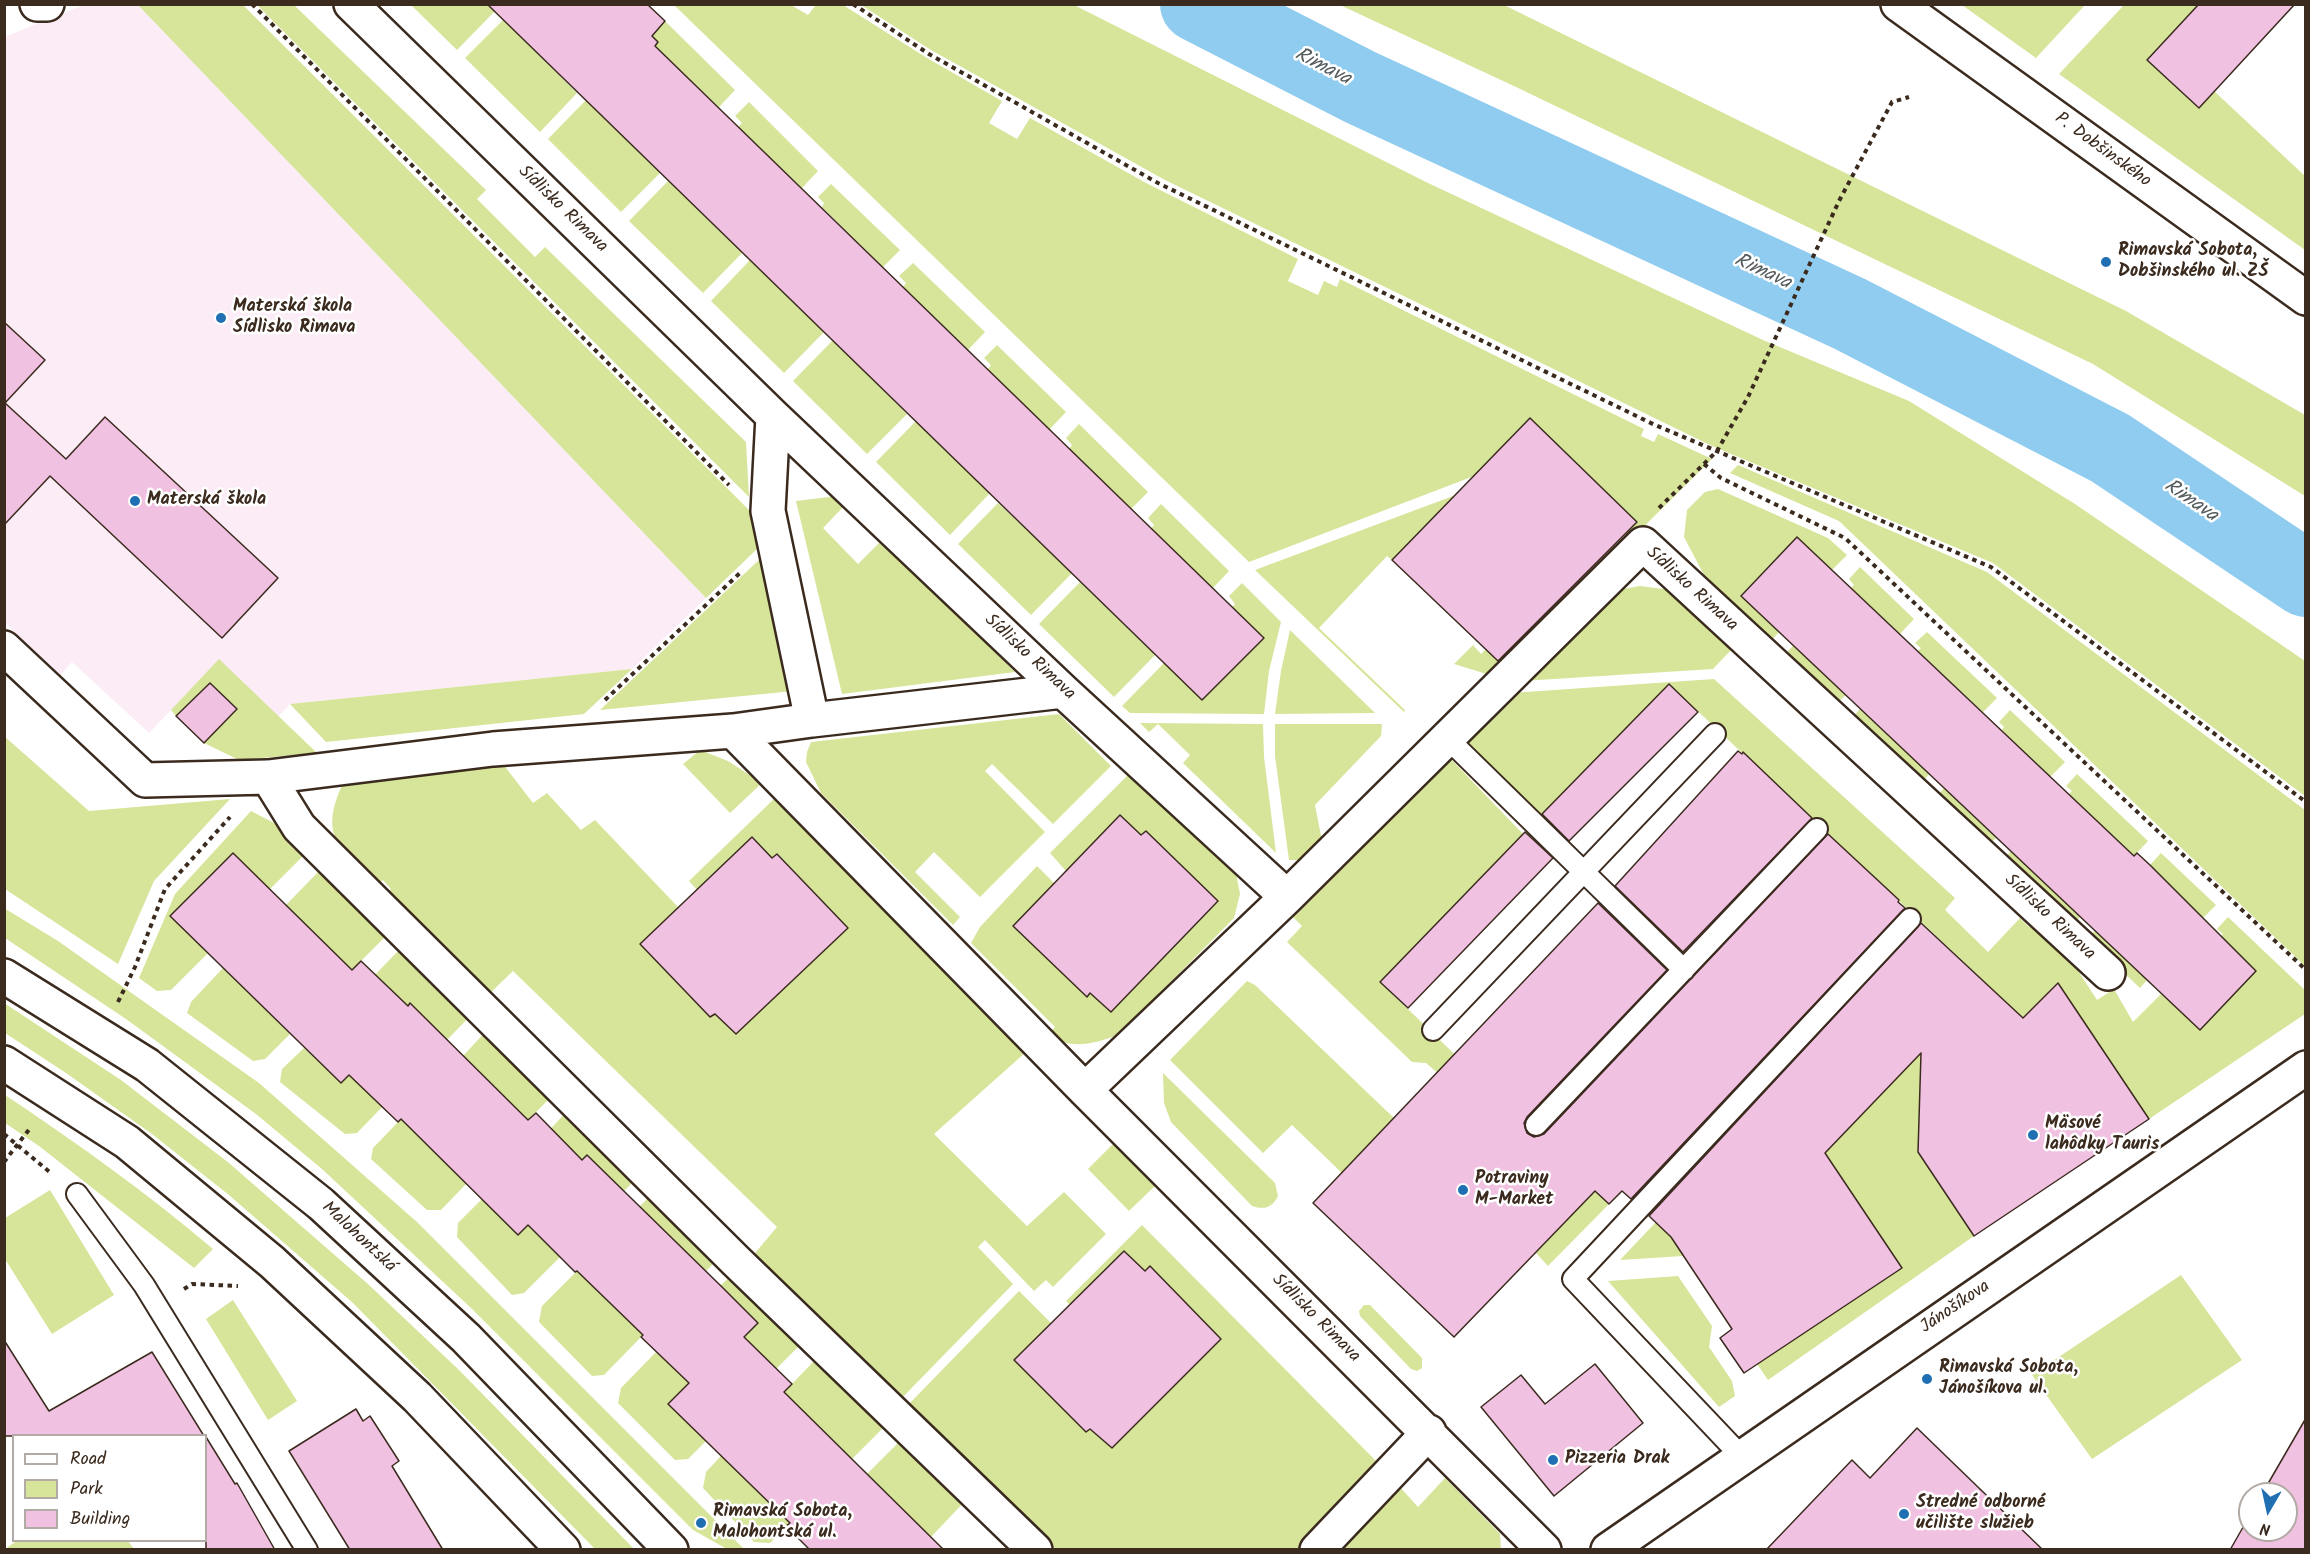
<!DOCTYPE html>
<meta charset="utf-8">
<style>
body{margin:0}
#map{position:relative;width:2310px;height:1554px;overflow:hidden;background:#fff;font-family:Kalam,sans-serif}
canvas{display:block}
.frame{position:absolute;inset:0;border:6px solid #3b2a1e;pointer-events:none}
.legend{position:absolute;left:12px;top:1434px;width:195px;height:108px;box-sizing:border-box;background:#fff;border:2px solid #b1aaa5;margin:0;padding:8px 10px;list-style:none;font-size:18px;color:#3b2a1e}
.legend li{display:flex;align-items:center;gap:12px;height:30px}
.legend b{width:30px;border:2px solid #b1aaa5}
.north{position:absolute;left:2238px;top:1482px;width:60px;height:60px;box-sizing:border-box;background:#fff;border:2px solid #b1aaa5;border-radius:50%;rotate:189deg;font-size:16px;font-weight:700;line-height:24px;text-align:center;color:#3b2a1e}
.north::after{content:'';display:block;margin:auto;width:21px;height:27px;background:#1f6fb2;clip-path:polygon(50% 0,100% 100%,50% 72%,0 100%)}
</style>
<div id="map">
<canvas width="2310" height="1554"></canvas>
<div class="frame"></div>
<ul class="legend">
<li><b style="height:8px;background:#fff"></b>Road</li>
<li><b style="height:16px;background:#d6e599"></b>Park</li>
<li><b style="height:16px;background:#f1c1e2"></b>Building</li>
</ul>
<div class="north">N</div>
</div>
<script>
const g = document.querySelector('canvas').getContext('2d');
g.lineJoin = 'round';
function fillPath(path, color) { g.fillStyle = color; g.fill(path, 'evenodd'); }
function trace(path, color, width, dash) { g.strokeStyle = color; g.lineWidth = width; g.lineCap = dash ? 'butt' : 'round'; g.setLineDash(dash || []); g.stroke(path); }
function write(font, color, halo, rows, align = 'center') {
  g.font = font + ' Kalam,sans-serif'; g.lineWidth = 5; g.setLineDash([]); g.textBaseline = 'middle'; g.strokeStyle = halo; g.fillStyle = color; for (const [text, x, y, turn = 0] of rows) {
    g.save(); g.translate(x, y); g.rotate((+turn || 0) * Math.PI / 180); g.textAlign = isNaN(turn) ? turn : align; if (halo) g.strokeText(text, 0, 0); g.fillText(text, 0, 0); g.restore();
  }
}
const built = new Path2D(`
 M84,5H138L706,598L632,669L290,704L278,717L219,660L149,733L72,662L61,675L5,623L4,37Z`);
const green = new Path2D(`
 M138,5H243L749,510L758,548L706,598Z
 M257,5H294L486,190L477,199L535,257L545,247L746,442L749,497Z
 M411,5H487L495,11L457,50Z
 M674,5H791L808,15L816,5H843L927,58L1002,101L989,123L1017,139L1030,118L1146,183L1298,259L1288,281L1318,295L1324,281L1337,287L1340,279L1644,429L1641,436L1654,442L1658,434L1712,459L1493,676L1454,664L1473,645L1481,654L1486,649L1500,663L1616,544L1620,547L1629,538L1625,534L1637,522L1530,418L1474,476L1249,562Z
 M861,5H1074L1428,183L1763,340L1909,401L2075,504L2305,661V796L1993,563L1712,446L1165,180L931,50Z
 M1340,5H1504L2126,311L2305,415V496L2093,364L1516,87Z
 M1962,5H2085L2036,58Z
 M2124,5H2199L2147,60L2198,108L2214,91L2305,176V250L2059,74Z
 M503,20L577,93L540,132L465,58Z
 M665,21L735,90L719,107L655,46L658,42L652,36Z
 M586,100L660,173L621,212L548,139Z
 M749,102L818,171L802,188L738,127L742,123L735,116Z
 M668,181L742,253L703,293L629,221Z
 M831,184L900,250L883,267L822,207L824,203L818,197Z
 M750,260L824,332L784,373L711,301Z
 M913,263L985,332L968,350L903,287L906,283L899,276Z
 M833,340L907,414L867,454L793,381Z
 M997,345L1066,412L1049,430L988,369L991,365L984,358Z
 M916,421L990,493L950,535L876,462Z
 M1079,424L1148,492L1131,509L1069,449L1072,445L1066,438Z
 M1738,465L1987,572L2305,810V966L1839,521L1730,473Z
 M1718,489L1828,538L1847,555L1832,570L1797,537L1741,595L1779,632L1772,640L1704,575L1684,537L1687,510L1705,492Z
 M1461,493L1448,502L1392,560L1387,556L1319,628L1405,710L1404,712L1255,570Z
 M837,496L846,504L823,528L858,564L882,540L1015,672L842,694L796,501Z
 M998,503L1072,573L1031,615L958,544Z
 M1161,504L1229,571L1213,588L1151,529L1154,525L1148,518Z
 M761,558L794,691L600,710Z
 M1860,567L1914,619L1900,634L1851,588L1854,585L1849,579Z
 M1080,582L1155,655L1114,697L1039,624Z
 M1242,583L1281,622L1269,671L1264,714L1130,713L1122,706L1164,663L1202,700L1263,639L1232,607L1235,604L1229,596Z
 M1640,586L1671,590L1734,647L1713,669L1522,681L1606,597L1623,589Z
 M1290,630L1375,713L1275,714L1281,671Z
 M1927,632L1997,698L1983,712L1918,651L1921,648L1915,643Z
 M1793,646L1846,695L1838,702L1786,653Z
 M219,659L317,753L239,760L204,743L237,709L210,683L176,716L171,710Z
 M632,669L584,714L326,742L290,704Z
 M1714,679L1955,898L1945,910L1988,952L2020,918L2029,927L2044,918L2097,1000L2114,989L2133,1022L2161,994L2200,1029L2220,938L2223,934L2217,929L2228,917L2305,990V1014L2149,1119L2057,983L1919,1123L1918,1152L1974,1236L1768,1380L1757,1364L1902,1268L1833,1164L1687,1261L1683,1256L1620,1260L1656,1222L1834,1144L1986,983L1669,684L1541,816L1465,739L1511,693Z
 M1860,709L1929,774L1922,782L1853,717Z
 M2010,710L2065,762L2050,777L2002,730L2004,727L1999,722Z
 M1059,714L1111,766L1053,824L992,764L985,771L1045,832L980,897L934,852L915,872L960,917L953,925L821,793L806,762L807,752L811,742Z
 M1140,723L1263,724L1264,757L1276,853L1183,763L1190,755L1158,724L1149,732Z
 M1275,724H1382L1381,736L1315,805L1324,851L1303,860H1289L1275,756Z
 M4,736L89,811L230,799L154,881L118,964L5,889Z
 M700,750L728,761L762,783L730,813L683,764Z
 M493,751L533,803L547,793L581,830L595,820L679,908L640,944L710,1017L715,1014L736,1034L848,928L778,854L772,858L753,837L697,890L689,881L775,798L1026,1052L934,1134L1027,1226L1064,1192L1106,1234L1053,1287L1046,1280L1034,1291L985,1240L978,1247L1013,1284L898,1402L750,1259L777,1227L513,971L485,998L384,895L391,889L383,880L375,887C340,849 318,837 343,783Z
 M1448,756L1523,834L1380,982L1609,1204L1548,1266L1536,1253L1586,1200L1426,1063L1412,1062L1287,942L1302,926L1292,916Z
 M1135,768L1234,863L1240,894L1234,918L1118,1035C1094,1044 1070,1050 1048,1035L1055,1027L971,943L980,927L1037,866L1054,883L1014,926L1087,996L1090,993L1111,1012L1218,902L1146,831L1141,835L1120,815L1066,871L1050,853Z
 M2077,774L2148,841L2134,856L2069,794L2072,791L2066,786Z
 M1944,788L1996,838L1988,845L1937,796Z
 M251,811L274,823L307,852L270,889L233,853L171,916L208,953L171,990L157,991L139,978L175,894Z
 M2011,851L2080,917L2073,925L2003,860Z
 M2161,853L2216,905L2201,920L2150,865Z
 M322,868L389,933L352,970L286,905Z
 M4,908L58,941L259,1083L417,1222L744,1549H727L693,1530L471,1308L322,1169L256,1114L126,1019L5,938Z
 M2095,931L2147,980L2140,988L2087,938Z
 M403,946L472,1014L447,1040L410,1004L399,1015L366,984Z
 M223,968L290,1034L265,1059L253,1061L187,1013L191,1002Z
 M1247,981L1255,985L1394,1118L1342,1173L1292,1125L1263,1153L1170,1060Z
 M4,1003L121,1080L229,1163L369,1285L459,1370L634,1549H595L353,1303L229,1195L152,1134L66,1073L5,1033Z
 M488,1029L554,1094L528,1120L463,1056Z
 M304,1048L341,1083L352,1072L385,1104L357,1133L345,1134L280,1082L282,1069Z
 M1163,1073L1275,1183L1278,1196C1272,1208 1264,1210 1252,1206L1171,1122L1164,1103Z
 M5,1095C77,1143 147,1193 213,1249L194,1268L39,1146L5,1123Z
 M569,1109L638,1177L624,1191L576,1167L544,1136Z
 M401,1119L466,1184L441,1210H427L371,1159L373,1148Z
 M1115,1142L1157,1184L1129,1211L1088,1169Z
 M50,1190L114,1295L52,1334L5,1259V1218Z
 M654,1192L720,1257L706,1271L639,1207Z
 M482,1199L529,1224L562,1255L524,1293L512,1295L457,1237L458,1223Z
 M1142,1225L1381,1466L1299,1549H1056L906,1407L1019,1291L1051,1323L1015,1360L1086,1432L1090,1429L1112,1447L1221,1339L1150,1266L1145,1271L1124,1251L1070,1305L1066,1301Z
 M577,1271L643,1335L604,1375L592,1376L539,1322L542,1306Z
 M735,1272L805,1340L776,1369L735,1345L720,1286Z
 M2181,1275L2242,1360L2092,1459L2032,1375Z
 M1678,1276L1712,1326L1709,1347L1732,1381L1735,1396L1719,1407L1608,1281Z
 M233,1300L297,1401L268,1420L206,1319Z
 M1364,1305H1370L1422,1358V1368L1417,1371L1411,1369L1360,1316L1359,1311Z
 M658,1350L691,1381L706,1441L688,1459L675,1460L618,1403L621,1388Z
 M820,1355L889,1422L852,1459L784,1392Z
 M904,1437L967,1499L931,1537L867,1474Z
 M721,1456L790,1523L770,1543L754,1542L703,1488L706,1472Z
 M1445,1478L1500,1534L1501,1549L1344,1550L1341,1546L1399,1486L1418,1507Z
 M18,1540L128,1541L134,1549H5Z`);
const river = new Path2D(`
 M1198,4L1360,87L1850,314L2110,448L2306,579`);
const building = new Path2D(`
 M487,4H647L665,21L652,36L658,42L655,46L1264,638L1202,700Z
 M2199,4H2295L2199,108L2147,60Z
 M4,322L45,360L5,403L66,459L105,417L278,578L222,638L50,476L4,525Z
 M1530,418L1637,522L1498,661L1392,560Z
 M1797,537L2134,856L2137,853L2150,865L2256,971L2200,1030L1741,596Z
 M210,683L237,709L204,743L176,716Z
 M1669,684L1698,712L1569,841L1542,814Z
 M1738,751L1742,754L1743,752L1812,818L1683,952L1615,886Z
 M1120,815L1141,835L1146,831L1218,901L1111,1012L1090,993L1087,997L1013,926Z
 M1525,832L1553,858L1408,1008L1380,982Z
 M1828,834L1899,900L1898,902L1905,908L1631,1199L1622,1191L1609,1204L1595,1191L1454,1337L1313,1203L1598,903L1667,970L1527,1117L1524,1123L1527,1133L1534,1137L1544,1134Z
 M752,837L772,858L777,854L848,928L736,1034L715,1014L710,1017L640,944Z
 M233,853L352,970L361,961L408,1006L410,1003L528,1120L536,1113L582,1160L587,1155L721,1286L758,1323L744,1337L792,1384L784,1392L944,1550H810L786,1526L790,1523L668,1404L689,1383L641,1337L643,1335L577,1271L575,1272L528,1225L518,1235L401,1119L398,1122L349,1075L341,1083L170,916Z
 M1921,923L2023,1018L2058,983L2149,1119L1974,1236L1918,1152L1921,1053L1825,1153L1902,1268L1744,1373L1720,1338L1732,1329L1671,1237L1649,1216Z
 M1124,1251L1145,1271L1150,1266L1221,1339L1112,1448L1090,1429L1086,1432L1014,1360Z
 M4,1340L49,1411L152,1352L204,1436H4Z
 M1595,1364L1643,1423L1554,1496L1481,1407L1521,1375L1545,1404Z
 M356,1409L363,1421L370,1416L399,1461L392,1466L443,1550H350L289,1451Z
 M2306,1418V1550H2230L2250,1515V1530H2286V1494H2262Z
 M1917,1428L2043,1550H1766L1852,1460L1870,1478Z
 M206,1437L235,1484L237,1483L275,1550H206Z`);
const path = new Path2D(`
 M252,4L729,485
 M853,4L929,54L1158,183L1655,425L1991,567L2306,802
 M1704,464L1721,478L1845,538L2306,970
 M1659,508L1717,451L1748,397L1839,201L1892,102L1909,97
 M605,700L741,572
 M118,1002L135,967L165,889L230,817
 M4,1134L52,1174
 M4,1162L31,1127
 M184,1289L192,1284L238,1286`);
const lane = new Path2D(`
 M1448,739L1684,970
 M1433,1030L1715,734
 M1536,1125L1817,829
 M77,1194L144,1285L307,1550
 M1741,1456L1573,1279L1910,919`);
const street = new Path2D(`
 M37,4H47
 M351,4L773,416L1063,691L1287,897L1643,544L2108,973
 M1898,4L2306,298
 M773,416L768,511L812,720
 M4,648L145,780L268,777L493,749L733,731L812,720L1063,691
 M733,731L1085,1090L1544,1550
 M268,777L299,827L736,1261L1035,1550
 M1085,1090L1287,897
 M1317,1550L1429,1432
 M1608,1550L2306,1068`);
const secondary = new Path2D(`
 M4,976L147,1065L321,1204L466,1338L671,1550
 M4,1063L127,1142L272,1262L417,1397L563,1550`);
const markers = [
 [2106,262,6,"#1f6fb2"],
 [221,318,6,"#1f6fb2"],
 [135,501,6,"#1f6fb2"],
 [2033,1135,6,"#1f6fb2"],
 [1463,1190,6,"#1f6fb2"],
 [1927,1379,6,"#1f6fb2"],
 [1553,1460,6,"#1f6fb2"],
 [1904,1514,6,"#1f6fb2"],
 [701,1523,6,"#1f6fb2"]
];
const streetNames = [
 ["P. Dobšinského",2102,151,36],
 ["Sídlisko Rimava",562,210,44],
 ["Sídlisko Rimava",1691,590,42],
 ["Sídlisko Rimava",1029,658,43],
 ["Sídlisko Rimava",2049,918,43],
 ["Malohontská",358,1238,43],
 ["Jánošíkova",1956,1308,-34],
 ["Sídlisko Rimava",1315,1319,45]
];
const poiNames = [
 ["Rimavská Sobota,",2118,252],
 ["Dobšinského ul. ZŠ",2118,273],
 ["Materská škola",233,308],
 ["Sídlisko Rimava",233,329],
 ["Materská škola",147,501],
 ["Mäsové",2045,1125],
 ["lahôdky Tauris",2045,1146],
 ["Potraviny",1475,1180],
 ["M-Market",1475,1201],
 ["Rimavská Sobota,",1939,1369],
 ["Jánošíkova ul.",1939,1390],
 ["Pizzeria Drak",1565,1460],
 ["Stredné odborné",1916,1504],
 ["učilište služieb",1916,1525],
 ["Rimavská Sobota,",713,1513],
 ["Malohontská ul.",713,1534]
];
const waterNames = [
 ["Rimava",1322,68,27],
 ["Rimava",1762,273,25],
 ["Rimava",2190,502,34]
];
fillPath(built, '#fbecf6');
fillPath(green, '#d6e599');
trace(river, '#8fccef', 76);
fillPath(building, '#f1c1e2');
trace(building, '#3b2a1e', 1.5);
trace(lane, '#3b2a1e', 24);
trace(street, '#3b2a1e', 38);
trace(secondary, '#3b2a1e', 38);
trace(path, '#3b2a1e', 4, [4.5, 4.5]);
trace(lane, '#fff', 20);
trace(street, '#fff', 33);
trace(secondary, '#fff', 33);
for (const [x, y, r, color] of markers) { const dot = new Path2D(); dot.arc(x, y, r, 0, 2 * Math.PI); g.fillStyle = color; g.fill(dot); trace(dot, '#fff', 2); }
write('18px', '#3b2a1e', '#fff', streetNames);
write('bold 18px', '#3b2a1e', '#fff', poiNames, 'left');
write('italic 20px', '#545b5d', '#fff', waterNames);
</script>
